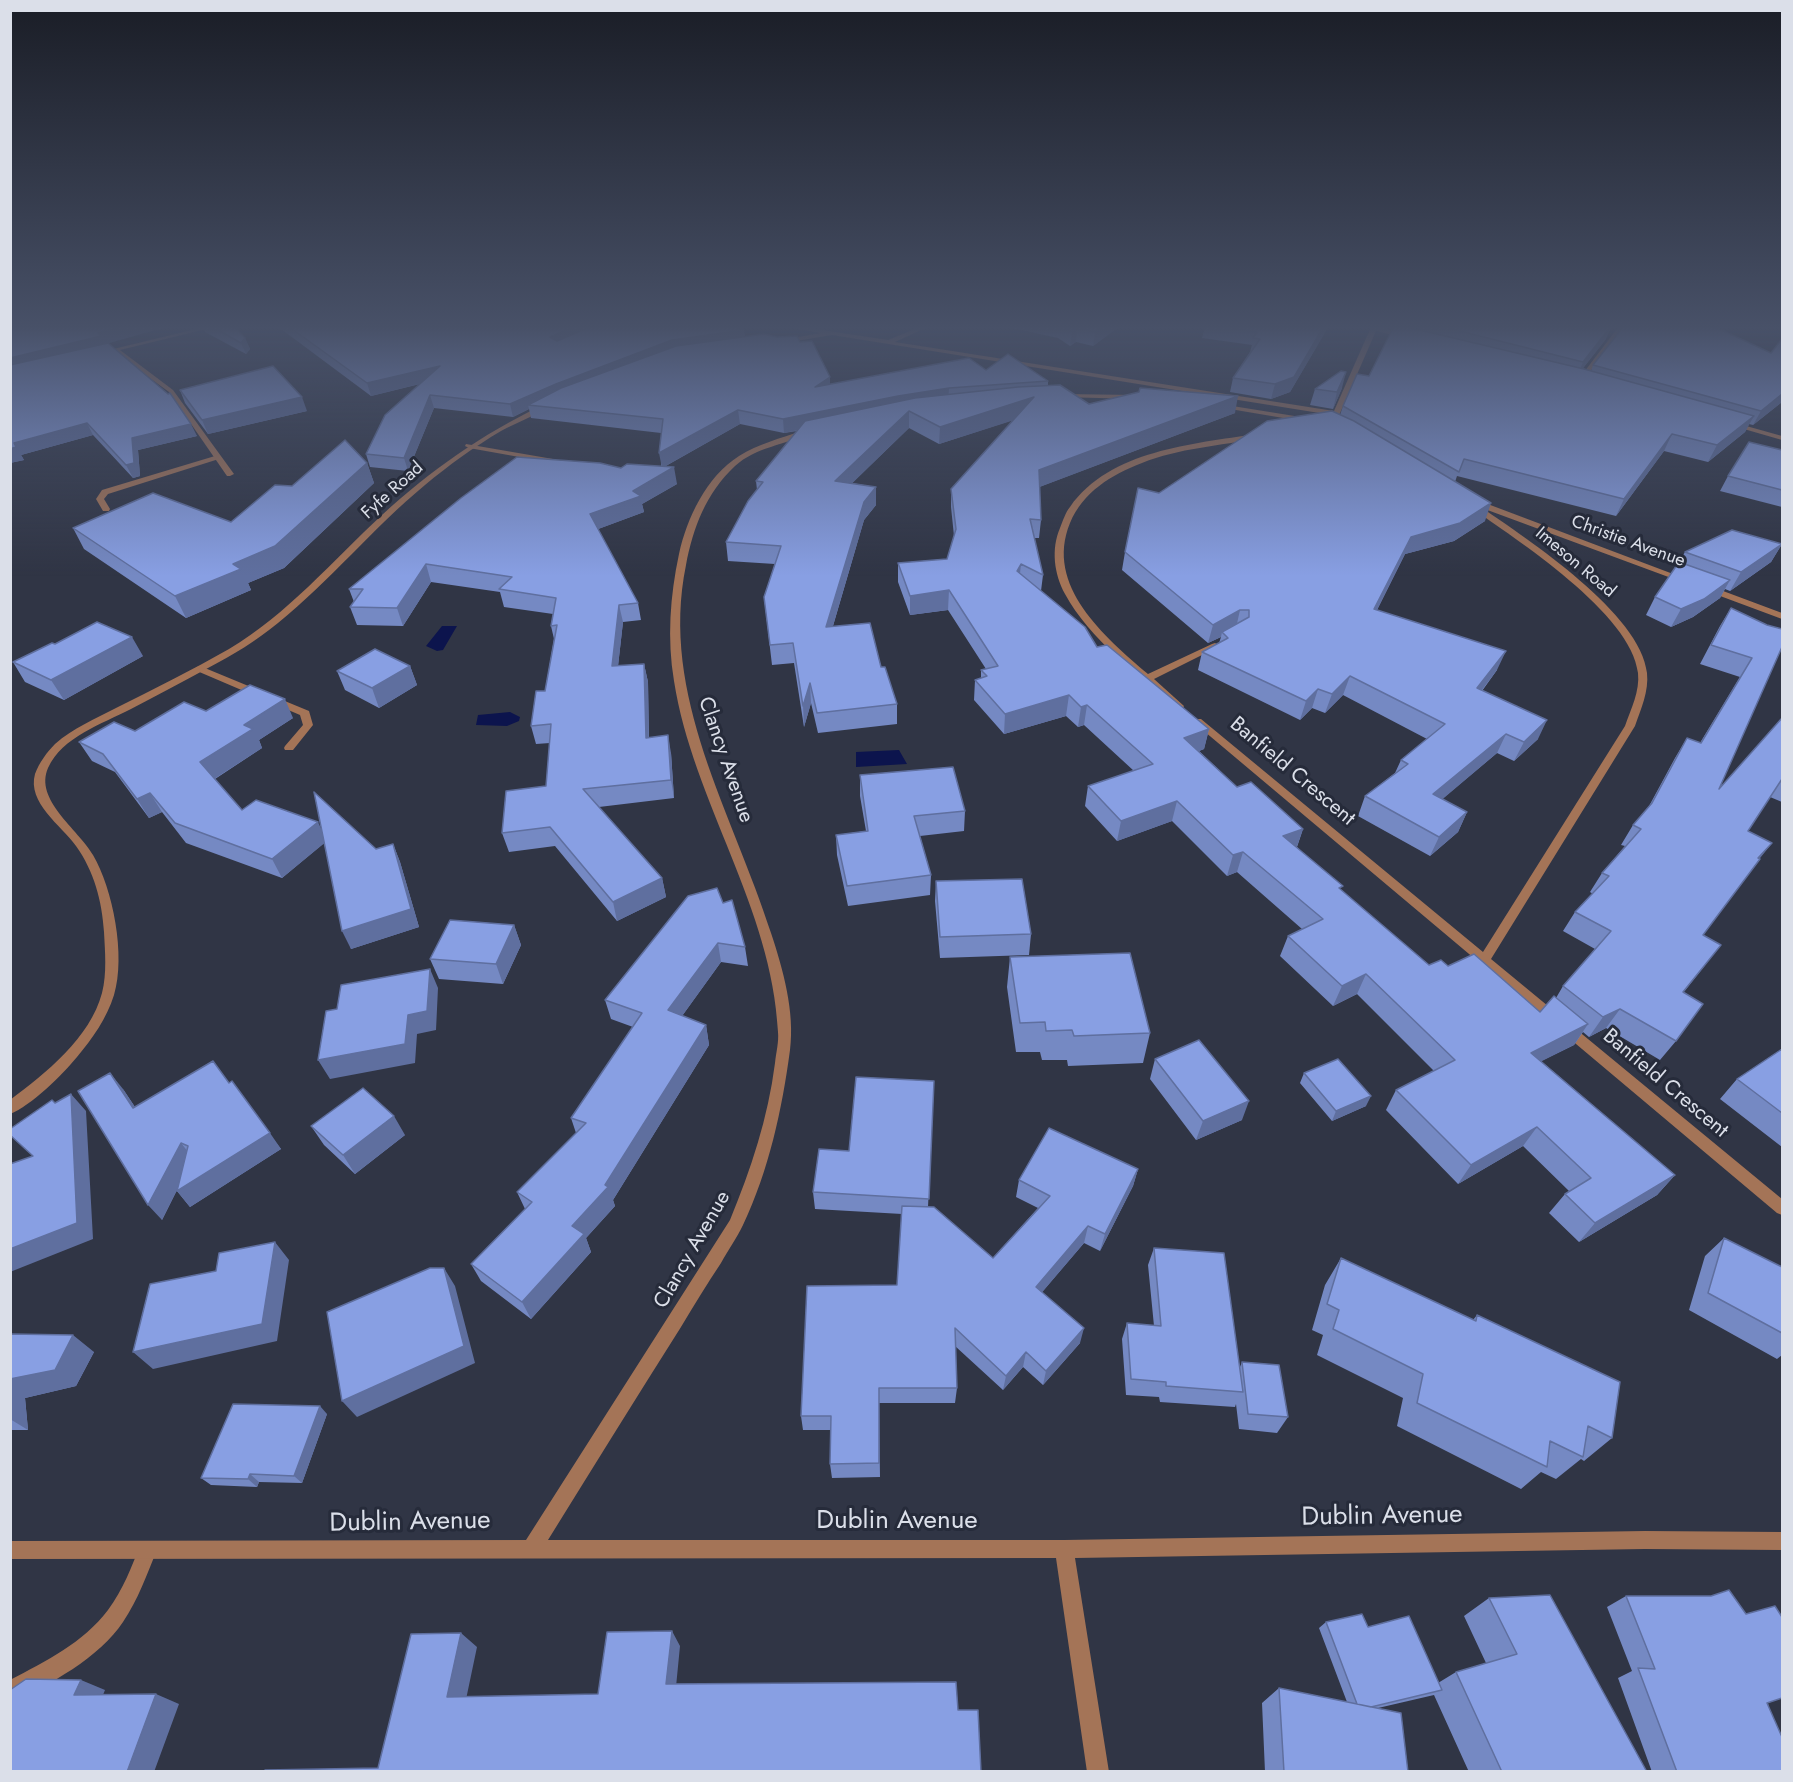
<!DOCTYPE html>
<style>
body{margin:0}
#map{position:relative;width:1793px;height:1782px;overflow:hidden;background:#303545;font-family:Jost,sans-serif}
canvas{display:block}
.frame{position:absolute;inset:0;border:12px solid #dbdfe9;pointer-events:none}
</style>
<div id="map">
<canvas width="1793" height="1782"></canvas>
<div class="frame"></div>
</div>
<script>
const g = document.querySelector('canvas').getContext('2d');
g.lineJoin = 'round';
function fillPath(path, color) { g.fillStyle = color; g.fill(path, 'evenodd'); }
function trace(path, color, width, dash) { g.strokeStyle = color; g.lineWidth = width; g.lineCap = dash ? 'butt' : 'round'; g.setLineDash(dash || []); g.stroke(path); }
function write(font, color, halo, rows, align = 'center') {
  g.font = font + ' Jost,sans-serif'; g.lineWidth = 6; g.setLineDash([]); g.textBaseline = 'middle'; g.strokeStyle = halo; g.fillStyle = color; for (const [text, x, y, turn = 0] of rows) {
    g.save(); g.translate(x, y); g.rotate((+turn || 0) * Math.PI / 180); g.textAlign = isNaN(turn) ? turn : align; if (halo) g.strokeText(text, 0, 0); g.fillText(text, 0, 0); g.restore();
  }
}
const water = new Path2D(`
 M442,626H457L443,650L437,651L426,646Z
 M510,712L520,717L519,721L507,726L476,725L478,715Z
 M899,750L907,764L856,767V752Z`);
const lane = new Path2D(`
 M466,444L553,459L557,461L553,463L469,448L465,446Z
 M215,456L222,458L108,494L104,499L110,509L109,511H103L96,499L102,490Z
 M200,666L309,711L313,725L293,750H285L284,748L285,746L303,725L300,715L197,671V667Z
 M148,1541L155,1543L157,1550C147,1574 138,1600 123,1622C100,1657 49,1686 10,1702V1680C46,1661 83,1643 108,1610C123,1590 132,1566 141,1543Z`);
const street = new Path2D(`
 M208,326H219L120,350L173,390L234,474L230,476H227L169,392L114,352L100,355L97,353Z
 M782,326H797L888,340L922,326H930L895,342L1334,411L1371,327L1378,326L1408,336L1405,338L1376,331L1337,420L1333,422L1329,420L1332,415L832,335L784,343L782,340L820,333Z
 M1619,326H1625L1582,382H1578V380Z
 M1062,394L1137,395L1140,397L1137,399L1060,397V395Z
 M1220,404L1307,418L1311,420L1307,422L1218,407L1217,406Z
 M541,406L546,407C533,417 516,423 501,431C474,447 449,465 425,485C373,528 330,581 278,623C256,641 233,655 208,668C183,682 157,695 131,709C102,724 62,737 48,768C34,800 78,829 93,855C113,889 126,956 114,995C107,1018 92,1039 77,1057C63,1074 31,1106 10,1114V1100C46,1073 90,1038 102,993C107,973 105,952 104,932C102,901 94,871 76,846C61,825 27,803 35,774C39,763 47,752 55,744C73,728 95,719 116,708C154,689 192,670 229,649C288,614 332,561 382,515C430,471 482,434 541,406Z
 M1732,422L1782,436V440L1730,425V423Z
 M802,431L809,433C785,445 756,447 735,466C706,493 693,528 686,565C659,696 733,813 771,933C783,969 795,1012 790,1050C782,1110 769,1170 743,1225C737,1238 728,1250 721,1263C707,1284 694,1305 681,1327C636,1398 592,1469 548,1540H1064L1645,1531L1782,1532V1550L1645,1549L1075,1558L1109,1772H1087L1056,1558L10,1559V1541L526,1540L730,1220C751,1169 768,1118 775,1063C776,1053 779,1042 778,1032C772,907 693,802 674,681C667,639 670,596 679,554C687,518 706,477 739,456C758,444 781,438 802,431Z
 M1256,434L1260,436L1259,438C1220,446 1179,448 1142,463C1111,475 1083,492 1070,523C1044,586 1105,637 1148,674L1212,644L1215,643L1220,646L1154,679L1184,706L1183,708H1175C1137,673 1090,640 1065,594C1054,574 1051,549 1060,528C1063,521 1065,513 1070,507C1110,450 1193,444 1256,434Z
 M1470,503L1478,505L1485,503L1689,580L1682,582L1482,508C1529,540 1641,614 1647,673C1649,691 1641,709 1635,726L1491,959L1782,1199V1215L1777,1213L1192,721L1193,719H1201L1483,952L1625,726C1631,709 1640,691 1638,673C1632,614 1516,539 1470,507Z
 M1707,585L1782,613V619L1704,590L1703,588Z`);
const wall = new Path2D(`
 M10,326L108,343L197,436L138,450L140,476L133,478L93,435L21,455L24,460L10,463Z
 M203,326H234L245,338L250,349L246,354L205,332Z
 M277,326H731L744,330L745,336L777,337L800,342L830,377V384L986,370L1048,381V386L1089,404L1235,413L1039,487L1041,520L1039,538H1034L1043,575L1041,591L1097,647L1209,729L1204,749L1199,751L1237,787L1303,829L1297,847L1341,890L1429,965L1448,966L1540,1012L1556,998L1563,986L1595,949L1563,931L1575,912L1593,894L1590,892L1602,873L1625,846L1621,845L1633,825L1648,808L1675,758L1687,738L1700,743L1740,677L1700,664L1720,626L1731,608L1767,625L1719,789L1782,718V802L1770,797L1748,831L1703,935L1706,964L1683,993L1676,1041L1660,1060L1606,1028L1589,1037L1583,1032L1574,1045L1541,1061L1675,1175L1657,1195L1579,1242L1549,1213L1565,1194L1569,1191L1523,1146L1458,1184L1386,1110L1396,1090L1434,1071L1357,994L1333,1006L1280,956L1288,936L1302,929L1237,872L1227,876L1172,821L1117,841L1085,806L1088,786L1134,771L1084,725L1078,727L1066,716L1004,734L974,700L975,680L981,678V670L986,669L948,610L910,615L898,582V563L947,559L954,536L951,507V489L1013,420L939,444L909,428L852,483L876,487V505L864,520L833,626L881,667L897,704V724L818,733L811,703L804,727L794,663L772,665L764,597L775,564L728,561L726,542L757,490L756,481L797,431L784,433L740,424L664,467L677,484L642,504L644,512L598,529L638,603L641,620L623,622L618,666L644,664L648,682L649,738L671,753L674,798L599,807L662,878L666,897L617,921L555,846L509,852L502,833L546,786L550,743L536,744L531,726L545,691L554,639L551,626L553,614L504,607L500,592L431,582L403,626L357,625L350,607L354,602L349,589L621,468L661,467V433L531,418L529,409L513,417L434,408L408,471L370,467L366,454L420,384L371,396Z
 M1003,326H1120L1093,346L1076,342L1070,346L1058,338Z
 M1205,326H1327V329L1290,392L1271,399L1230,392L1233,378L1250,352L1252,345L1202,338Z
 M1418,326H1583L1581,328L1606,339L1583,368L1591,371L1593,365L1782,402L1753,425L1749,424L1745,432L1708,462L1664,451L1616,516L1457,476L1455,482L1485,521L1454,541L1405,554L1377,610L1497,670L1482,691L1538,739L1514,761L1497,753L1442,799L1467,812L1458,832L1430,856L1358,816L1365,796L1395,773L1401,760L1427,739L1343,695L1325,713L1312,708L1300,720L1198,670L1202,652L1219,643L1221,637L1208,643L1122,570L1125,552L1159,493L1340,415L1343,406L1369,376L1417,329Z
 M1342,388L1333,409L1310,405L1315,389Z
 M180,390L307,411L208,434L185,403Z
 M1782,450V507L1720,491L1728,476Z
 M367,463L374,483L284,568L248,583L251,590L186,618L84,549L73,528L231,522L292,486Z
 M1782,544L1771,562L1730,591L1725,589L1720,598L1693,617L1671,627L1646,615L1655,597L1679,562L1685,552Z
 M55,644L143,656L64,700L25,682L13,662Z
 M410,666L417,685L379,708L345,690L337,671Z
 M206,711L293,718L259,740L262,748L215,779L242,810L322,832L376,849L393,844L400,862L419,927L351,949L324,843L282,878L186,843L162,812L149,818L115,772L92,761L79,742L135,731Z
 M860,775L965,811L964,831L920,836L931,875L930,895L848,906L837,855L836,835L866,831L860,796Z
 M936,881L1031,934L1029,955L940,958L935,901Z
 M688,896L745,947L748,966L721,962L682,1016L706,1025L709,1045L613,1200L615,1206L586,1238L591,1252L531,1319L481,1281L471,1264L525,1209L517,1192L576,1133L571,1118L633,1027L611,1019L605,1000Z
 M514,925L521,945L503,984L439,979L430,959Z
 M1010,957L1150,1033L1143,1063L1068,1066L1067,1060H1042L1040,1052H1016L1007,987Z
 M1782,1049V1147L1720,1099L1737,1079Z
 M1155,1059L1242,1120L1196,1140L1150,1079Z
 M1304,1073L1366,1106L1332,1121L1300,1083Z
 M934,1081L928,1207L993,1258L1038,1208L1016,1197L1019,1180L1138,1169L1133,1186L1100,1251L1084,1243L1042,1292L1080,1343L1043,1385L1023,1367L1003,1390L955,1346L957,1388L955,1403H879L880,1477L832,1478L830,1464L831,1430H803L801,1416L897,1285L902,1214L815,1209L813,1192L849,1151Z
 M229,1083L281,1149L190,1207L177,1191V1190L162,1220L123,1089L135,1107Z
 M311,1126L405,1135L355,1174L324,1145Z
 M1724,1238L1782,1267V1355L1777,1359L1689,1310L1705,1256Z
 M1154,1248L1240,1367L1242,1362L1288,1417L1277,1433L1239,1429L1236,1404L1235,1407L1160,1402L1159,1397L1126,1395L1122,1339L1127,1323L1154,1326L1148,1265Z
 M1341,1258L1473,1320L1477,1315L1612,1438L1584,1461L1581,1459L1556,1479L1541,1472L1521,1489L1397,1426L1403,1398L1317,1355L1323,1335L1312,1330L1325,1285Z
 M10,1334L94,1352L76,1386L25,1398L28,1430H10Z
 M327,1414L302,1483L259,1482L257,1487L211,1485L201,1478Z
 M1626,1596L1746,1614L1782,1617V1698L1768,1703L1782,1772H1652L1618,1678L1632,1671L1607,1607Z
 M1489,1598L1647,1772H1469L1434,1695L1378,1708L1408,1772H1265L1262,1703L1279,1688L1347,1702L1319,1628L1326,1622L1368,1627L1438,1683L1456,1672L1486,1663L1464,1616Z`);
const shadedWall = new Path2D(`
 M124,326H170L10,371V358Z
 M576,326H605L553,348L550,337Z
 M1103,326H1120L1093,346L1095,332Z
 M1324,326H1327V329L1290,392L1271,399L1275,384Z
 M1575,326H1583L1567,343L1572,329Z
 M1612,326L1606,339L1577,376L1583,362Z
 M1077,328L1076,342L1070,346L1072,332Z
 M744,330L745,341L528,405L529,409L513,417L510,404L556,384L672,340Z
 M245,338L250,349L246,354L241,343Z
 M440,366L443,378L371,396L367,383Z
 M1346,372L1342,388L1333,409L1337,392Z
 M830,377V391L815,387Z
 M949,388L948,402L898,409L784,433L783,419L898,396Z
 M1782,394V402L1753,425L1761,411Z
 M430,395L434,408L408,471L404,458Z
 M1238,396L1235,413L1037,488L1039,470Z
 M302,397L307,411L208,434L202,420Z
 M1034,397L1033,414L939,444L940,427Z
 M738,410L740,424L662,468L659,453Z
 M909,411V428L836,499L835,481Z
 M1754,416L1745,432L1708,462L1717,445Z
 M87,423L93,435L21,455L24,460L10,463V449L14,443Z
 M191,424L197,436L138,450L140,476L133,478L126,465L132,438Z
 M1672,434L1664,451L1616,516L1624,499Z
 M367,463L374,483L284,568L248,583L251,590L186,618L175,596L233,564Z
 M674,467L677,484L642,504L644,512L593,531L590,514Z
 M876,487V505L864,520L827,646L826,627L864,502Z
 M1491,503L1485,521L1454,541L1405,554L1368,628L1374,609L1411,537Z
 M1782,544L1771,562L1730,591L1741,572Z
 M426,564L431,582L403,626L397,608Z
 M1021,564L1019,583L1017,571Z
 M1730,580L1720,598L1693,617L1671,627L1681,609Z
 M949,590L948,610L910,615V596Z
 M619,605L623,622L616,684L612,666Z
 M1240,610L1236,628L1222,632L1221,637L1208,643L1213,625Z
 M132,637L143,656L64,700L51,680Z
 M1506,651L1497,670L1469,707L1477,688Z
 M644,664L648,682L649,757L646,738Z
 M410,666L417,685L379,708L372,688Z
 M1350,676L1343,695L1325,713L1332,694Z
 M810,683L811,703L804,727L803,706Z
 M1318,689L1312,708L1300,720L1306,701Z
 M1069,695L1066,716L1004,734L1005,714Z
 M285,699L293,718L259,740L262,748L211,781L200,762L244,725Z
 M1087,705L1084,725L1078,727L1081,707Z
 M1547,720L1538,739L1514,761L1524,742Z
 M1209,729L1204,749L1180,759L1184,738Z
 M1506,734L1497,753L1425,814L1433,794Z
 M668,735L671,753L674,798L671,780Z
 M150,793L162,812L149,818L137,799Z
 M1177,801L1172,821L1117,841L1121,821Z
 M1467,812L1458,832L1430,856L1439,837Z
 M318,822L327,841L282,878L272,859Z
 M1303,829L1296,849L1283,836Z
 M1772,843L1757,862L1758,858Z
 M393,844L400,862L419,927L351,949L342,931Z
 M1243,852L1237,872L1227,876L1233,855Z
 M662,878L666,897L617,921L613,902Z
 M514,925L521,945L503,984L496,964Z
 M718,943L721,962L672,1030L668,1010Z
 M430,969L438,988L436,1030L417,1034L415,1063L330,1079L318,1060L408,1015Z
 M1366,974L1357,994L1333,1006L1342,986Z
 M1620,1009L1606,1028L1589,1037L1603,1017Z
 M1588,1024L1574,1045L1518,1073L1531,1053Z
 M706,1025L709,1045L613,1200L615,1206L586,1238L591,1252L531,1319L522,1302L572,1226L605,1185Z
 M110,1073L123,1089L146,1124L133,1108Z
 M71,1094L86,1111L93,1239L10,1272V1249Z
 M1371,1096L1366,1106L1332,1121L1336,1111Z
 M1249,1101L1242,1120L1196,1140L1203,1121Z
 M394,1116L405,1135L355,1174L343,1155Z
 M1537,1127L1523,1146L1458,1184L1471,1165Z
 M270,1133L281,1149L190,1207L177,1191Z
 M181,1143L193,1158L162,1220L148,1205Z
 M1138,1169L1133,1186L1100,1251L1105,1234Z
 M1675,1175L1657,1195L1579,1242L1595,1223Z
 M1088,1226L1084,1243L1033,1303L1036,1287Z
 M275,1242L289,1260L277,1341L153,1369L133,1352Z
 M444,1268L455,1286L475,1363L357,1417L342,1401Z
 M1084,1328L1080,1343L1043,1385L1046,1371Z
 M73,1335L94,1352L76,1386L25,1398L28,1430L10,1419V1379Z
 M1026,1352L1023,1367L1003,1390L1006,1376Z
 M320,1406L327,1414L302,1483L294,1476Z
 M250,1474L259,1482L257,1487L248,1479Z
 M672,1631L680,1646L675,1697L666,1684Z
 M461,1633L477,1647L464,1709L447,1697Z
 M81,1680L105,1690L99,1705L74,1695Z
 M156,1694L179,1704L154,1772H127Z`);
const building = new Path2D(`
 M10,326H124L98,333L101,336L10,358Z
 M211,326H234L245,338L241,343Z
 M288,326H576L550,337L557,341L592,326H730L744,330L672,340L556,384L510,404L430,395L404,458L366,454L385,415L440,366L367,383Z
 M1062,326H1103L1095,332L1077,328L1072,332Z
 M1217,326H1324L1294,377L1275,384L1233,378L1260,339L1253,338L1257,332Z
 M1394,326H1403L1584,369L1754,416L1717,445L1672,434L1624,499L1464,459L1459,472L1343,406L1357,374L1369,376Z
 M1440,326H1575L1572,329L1600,326H1611L1583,362Z
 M1624,326H1713L1771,353L1781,340H1782V394L1761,411L1593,365Z
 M764,334L777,337L797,336L800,342L812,341L830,377L815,387L969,358L986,370L1008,354L1048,381L949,388L898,396L783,419L738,410L659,453L663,419L528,405L561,388L676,346Z
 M108,343L168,394L170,393L191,424L132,438L134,463L126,465L87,423L14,443L16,447L10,449V365Z
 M273,366L302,397L202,420L180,390Z
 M1341,371L1346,372L1337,392L1315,389Z
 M1060,385L1089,404L1139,392L1140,388L1238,396L1039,470L1041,520L1030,519L1043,575L1021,564L1017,571L1085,627L1097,647L1107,645L1209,729L1184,738L1237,787L1251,782L1303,829L1283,836L1343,886L1339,888L1429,965L1441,960L1448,966L1474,954L1540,1012L1554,996L1588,1024L1531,1053L1675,1175L1595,1223L1565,1194L1591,1178L1537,1127L1471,1165L1396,1090L1455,1060L1366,974L1342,986L1288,936L1323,919L1243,852L1233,855L1177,801L1121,821L1088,786L1153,764L1087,705L1081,707L1069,695L1005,714L975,680L987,676L981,670L998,666L949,590L910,596L898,563L947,559L956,529L951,489L1034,397L940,427L909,411L835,481L876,487L864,502L826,627L870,623L881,667H885L897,704L817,713L810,683L803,706L793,643L770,645L764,597L781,546L726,542L748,501L763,482L756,481L805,421L915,398L1018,387Z
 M1332,411L1354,421L1491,503L1460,523L1411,537L1374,609L1506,651L1477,688L1547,720L1524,742L1506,734L1433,794L1467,812L1439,837L1365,796L1408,764L1401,760L1445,724L1350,676L1332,694L1318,689L1306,701L1202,652L1228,638L1222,632L1249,617V610H1240L1213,625L1125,552L1138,488L1159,493L1267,421Z
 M345,440L367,463L275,546L233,564L241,569L175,596L73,528L153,493L231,522L275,485L292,486Z
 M1749,442L1782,450V490L1728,476Z
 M517,457L600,463L621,468L627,464L674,467L633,491L641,496L590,514L638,603L619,605L612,666L644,664L646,738L668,735L671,780L583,789L662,878L613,902L550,827L502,833L506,791L546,786L551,724L531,726L536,691H545L557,625L551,626L556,598L499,589L512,577L426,564L397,608L350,607L363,589H349L461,498Z
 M1732,530L1782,544L1741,572L1685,552Z
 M1679,562L1730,580L1704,599L1681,609L1655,597Z
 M1731,608L1767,625L1782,629V647L1719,789L1782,718V779L1748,831L1772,843L1758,858L1760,859L1703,935L1721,945L1683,992L1703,1004L1676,1041L1620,1009L1603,1017L1563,986L1611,931L1575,912L1609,876L1602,873L1641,829L1633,825L1652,803L1687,738L1701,743L1752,658L1711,645Z
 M97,622L132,637L51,680L13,662L52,643L55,644Z
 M375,649L410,666L372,688L337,671Z
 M250,685L285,699L244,725L253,729L200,762L242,810L256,800L318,822L272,859L175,823L150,793L137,799L103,754L79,742L114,722L135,731L184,702L206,711Z
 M953,767L965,811L914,816L931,875L847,886L836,835L868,831L860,775Z
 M314,792L376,849L393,844L411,909L342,931Z
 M1022,879L1031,934L940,937L936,881Z
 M717,888L723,903L732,900L745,947L718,943L668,1010L706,1025L605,1185L608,1187L572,1226L584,1234L522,1302L471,1264L532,1202L517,1192L586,1123L571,1118L642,1013L605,1000L688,896Z
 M450,920L514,925L496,964L430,959Z
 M1130,953L1150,1033L1074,1036L1072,1030L1046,1031L1045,1022L1020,1023L1010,957Z
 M430,969L427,1011L408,1015L405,1044L318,1060L326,1011L337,1009L341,985Z
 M1199,1040L1249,1101L1203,1121L1155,1059Z
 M1782,1049V1113L1737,1079Z
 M1338,1059L1371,1096L1336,1111L1304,1073Z
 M213,1061L229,1083L232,1081L270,1133L177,1191L188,1146L181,1143L148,1205L78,1091L110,1073L133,1108Z
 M856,1077L934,1081L929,1199L813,1192L819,1149L849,1151Z
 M363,1088L394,1116L343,1155L311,1126Z
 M71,1094L77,1223L10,1249V1164L33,1156L10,1135V1129L52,1100L55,1103Z
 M1049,1128L1138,1169L1105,1234L1088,1226L1036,1287L1084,1328L1046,1371L1026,1352L1006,1376L955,1328L957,1388H879V1463L830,1464L831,1416H801L807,1286L897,1285L902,1206L934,1207L993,1258L1050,1196L1019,1180Z
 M1724,1238L1782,1267V1333L1708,1293Z
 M275,1242L262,1324L133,1352L150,1284L216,1271L219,1253Z
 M1154,1248L1224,1253L1243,1392L1166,1386V1382L1131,1379L1127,1323L1161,1326Z
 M1341,1258L1476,1321L1477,1315L1620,1382L1612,1438L1588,1426L1583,1457L1550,1441L1547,1467L1417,1403L1423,1374L1333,1329L1339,1310L1327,1304Z
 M430,1268H444L464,1346L342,1401L327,1312Z
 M10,1334L73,1335L55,1370L10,1379Z
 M1242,1362L1279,1365L1288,1417L1248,1414Z
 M233,1404L320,1406L294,1476L250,1474L248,1479L201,1478Z
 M1729,1590L1746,1614L1775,1606L1782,1617V1698L1767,1703L1782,1737V1772H1677L1638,1668L1655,1669L1626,1596H1711Z
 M1550,1595L1647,1772H1502L1456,1672L1517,1654L1489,1598Z
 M1362,1614L1368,1627L1409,1616L1442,1690L1371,1707L1357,1704L1326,1622Z
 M672,1631L666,1684L956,1682L958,1710H978L981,1772H265V1770L378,1768L411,1634L461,1633L447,1697L598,1694L607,1632Z
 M26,1679L81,1680L74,1695L156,1694L127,1772H10V1690Z
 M1279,1688L1401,1713L1408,1772H1284Z`);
const farStreetnames = [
 ["Fyfe Road",393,491,-42],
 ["Christie Avenue",1628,542,20],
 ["Imeson Road",1575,563,40]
];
const streetNames = [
 ["Clancy Avenue",725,760,71],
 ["Banfield Crescent",1292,772,40],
 ["Banfield Crescent",1665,1084,40],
 ["Clancy Avenue",693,1250,-60]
];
const nearStreetnames = [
 ["Dublin Avenue",1382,1517,-1],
 ["Dublin Avenue",897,1522],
 ["Dublin Avenue",410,1523,-1]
];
fillPath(water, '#0c144d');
fillPath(lane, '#a47457');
fillPath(street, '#a47457');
fillPath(wall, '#7589c3');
fillPath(shadedWall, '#5f6f9f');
fillPath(building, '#889fe3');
trace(building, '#5f6f9f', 1.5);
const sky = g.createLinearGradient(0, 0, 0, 576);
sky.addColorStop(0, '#1a1d26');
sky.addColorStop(0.57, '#485168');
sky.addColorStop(1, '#48516800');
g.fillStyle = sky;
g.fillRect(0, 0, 1793, 576);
write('18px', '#dbdfe9', '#262b3a', farStreetnames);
write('21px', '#dbdfe9', '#262b3a', streetNames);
write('26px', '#dbdfe9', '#262b3a', nearStreetnames);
</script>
